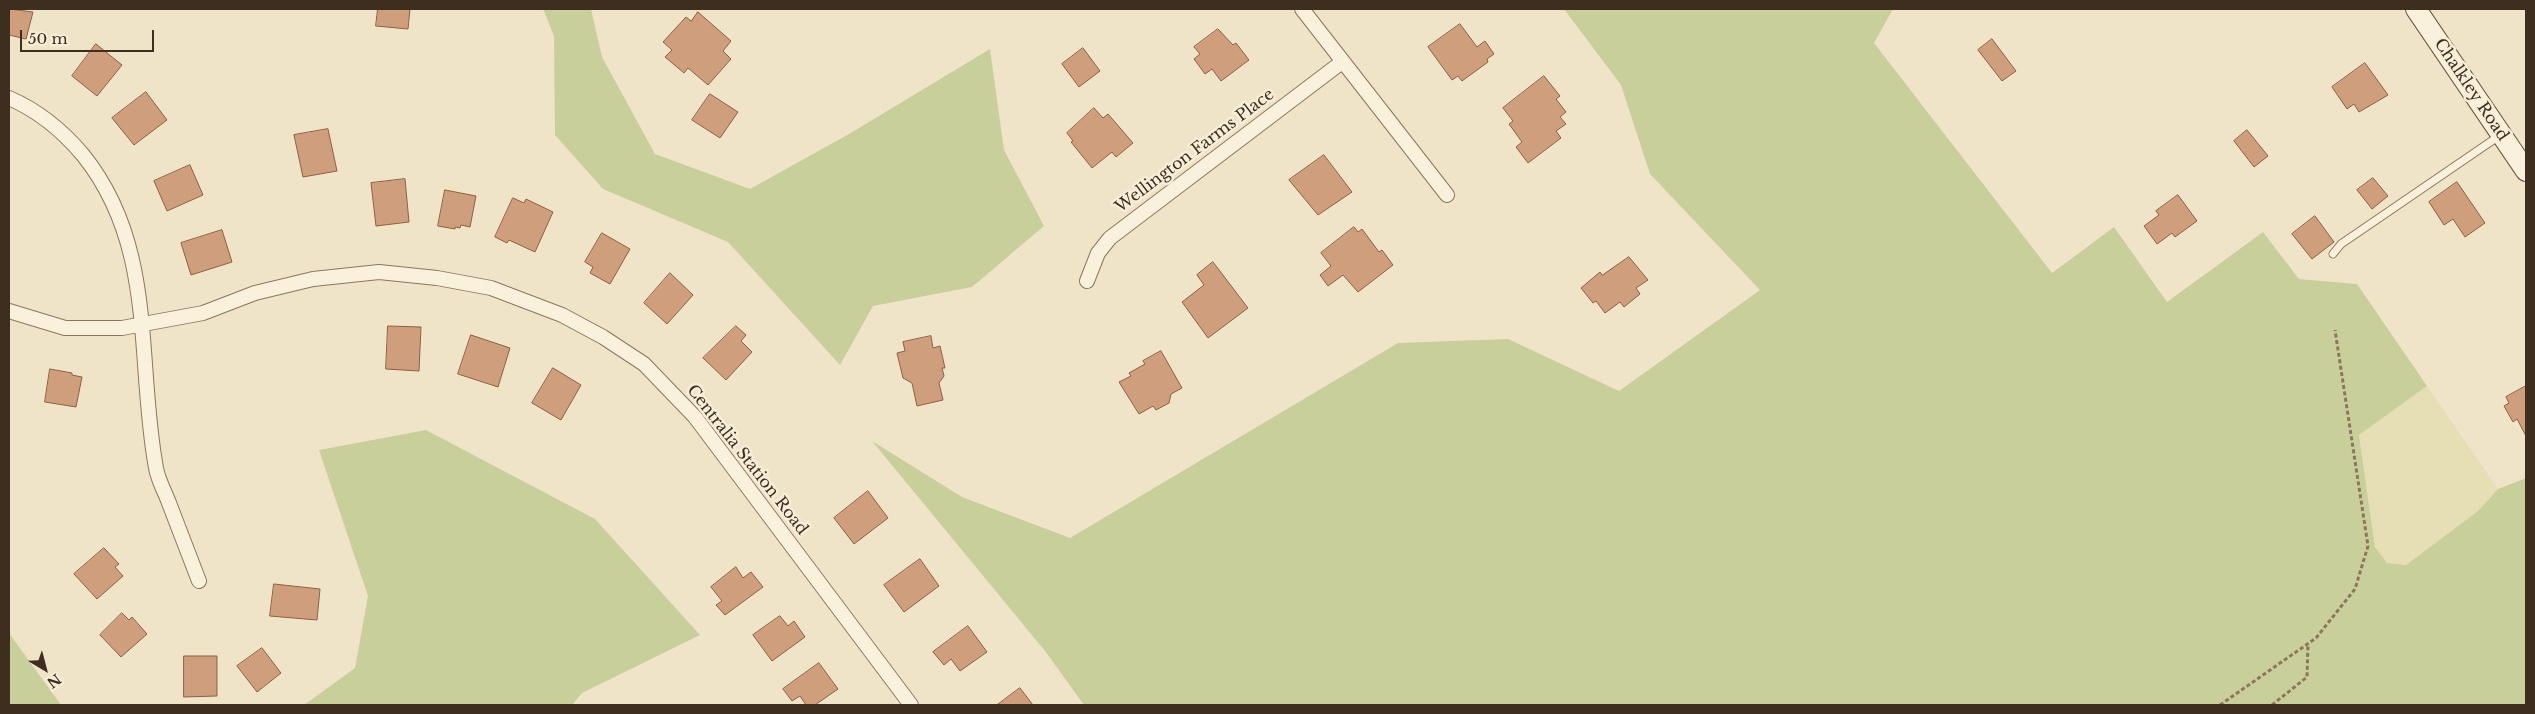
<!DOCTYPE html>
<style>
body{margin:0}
#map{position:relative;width:2535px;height:714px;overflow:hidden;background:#f0e4c8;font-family:"Libre Baskerville",serif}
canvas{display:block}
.frame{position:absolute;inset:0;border:10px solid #3d2e20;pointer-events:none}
.north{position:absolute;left:20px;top:644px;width:50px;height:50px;-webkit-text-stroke:4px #f7eed8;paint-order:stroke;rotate:143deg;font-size:14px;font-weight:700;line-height:20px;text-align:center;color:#3d2e20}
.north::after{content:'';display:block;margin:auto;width:18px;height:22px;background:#3d2e20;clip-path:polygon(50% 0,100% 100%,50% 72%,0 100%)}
.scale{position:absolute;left:20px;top:30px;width:134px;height:22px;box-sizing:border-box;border:2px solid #3d2e20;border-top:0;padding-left:6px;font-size:15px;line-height:18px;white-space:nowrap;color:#3d2e20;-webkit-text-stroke:4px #f7eed8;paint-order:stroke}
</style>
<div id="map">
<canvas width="2535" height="714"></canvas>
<div class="frame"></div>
<div class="north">N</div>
<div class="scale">50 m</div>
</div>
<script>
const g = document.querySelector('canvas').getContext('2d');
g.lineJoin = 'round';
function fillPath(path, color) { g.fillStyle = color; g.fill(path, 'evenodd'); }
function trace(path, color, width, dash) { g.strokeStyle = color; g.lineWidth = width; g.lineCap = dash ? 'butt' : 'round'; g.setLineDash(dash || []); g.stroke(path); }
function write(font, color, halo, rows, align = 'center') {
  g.font = font + ' "Libre Baskerville",serif'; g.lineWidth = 5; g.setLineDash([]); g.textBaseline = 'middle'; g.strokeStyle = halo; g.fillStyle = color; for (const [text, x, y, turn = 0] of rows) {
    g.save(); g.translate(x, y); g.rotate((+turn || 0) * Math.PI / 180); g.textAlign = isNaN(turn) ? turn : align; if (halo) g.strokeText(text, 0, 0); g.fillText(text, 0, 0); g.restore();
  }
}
const farmland = new Path2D(`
 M2427,386L2498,489L2478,511L2406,565L2387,563L2375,547L2359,435Z`);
const green = new Path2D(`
 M543,9H591L602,57L655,154L750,189L849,134L990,49L1004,150L1044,226L972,287L873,306L840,365L728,242L603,189L555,135L554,36Z
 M1564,9H1893L1874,43L2052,273L2114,227L2167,302L2263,232L2299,279L2357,284L2427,386L2359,435L2375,547L2387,563L2406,565L2478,511L2498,489L2526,478V705H1084L1045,651L872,441L962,497L1070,538L1398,343L1508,339L1619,391L1760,290L1650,174L1621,85Z
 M426,430L595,519L700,635L582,693L572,705H304L355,668L368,596L319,450Z
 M9,633L61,705H9Z`);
const building = new Path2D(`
 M9,9L33,12L26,39L9,35Z
 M378,9H410L408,29L376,26Z
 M698,12L731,41L723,51L731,59L708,85L688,68L684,73L665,57L672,50L663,42L686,17L691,21Z
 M1460,24L1477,47L1485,41L1494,54L1487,59L1488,62L1462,81L1458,76L1452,80L1428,47Z
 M1218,29L1233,45L1236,43L1249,60L1221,81L1212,69L1205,74L1194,59L1200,54L1194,47Z
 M1992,39L2016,71L2002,81L1978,50Z
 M96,44L122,65L97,96L72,76Z
 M1083,48L1100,71L1079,87L1062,64Z
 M2365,63L2388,95L2359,112L2354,104L2347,109L2332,87Z
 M1544,76L1560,96L1556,99L1566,112L1560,117L1566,124L1556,131L1561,138L1528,163L1516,147L1522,142L1509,124L1513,121L1503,108Z
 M146,92L167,120L134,145L112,118Z
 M710,94L738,112L720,138L692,120Z
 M1094,108L1103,118L1108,114L1133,143L1116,157L1112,152L1092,168L1071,142L1073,141L1067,133Z
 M328,129L337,171L303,177L294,135Z
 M2247,130L2268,156L2254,167L2234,141Z
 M1324,155L1352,192L1318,215L1289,180Z
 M190,165L203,195L167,211L154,181Z
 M2373,178L2388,196L2372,209L2357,190Z
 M405,179L409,222L376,226L371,183Z
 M2457,182L2485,223L2465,237L2453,219L2444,225L2429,202Z
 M445,190L476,196L470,227L461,225L460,228L455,227V229L438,226Z
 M2178,195L2197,221L2175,237L2172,233L2157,244L2144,226L2159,215L2156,211Z
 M513,198L524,203L526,199L553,212L535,252L509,240L507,243L495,237Z
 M2315,216L2334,242L2312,259L2292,234Z
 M1354,227L1358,232L1362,229L1379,252L1382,250L1393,265L1358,292L1343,275L1328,286L1320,275L1331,266L1321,253Z
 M222,230L232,262L191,275L181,243Z
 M602,233L630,249L610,284L590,273L593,267L585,262Z
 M1629,257L1648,280L1636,288L1640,294L1624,307L1620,302L1605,313L1596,301L1593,303L1581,288L1600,272L1602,275Z
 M1213,262L1248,308L1208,338L1182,302L1204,285L1197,275Z
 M670,273L693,295L667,324L644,303Z
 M388,326L421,327L419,371L386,369Z
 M736,326L746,335L741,341L752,352L726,380L703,358Z
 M471,335L510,348L498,387L458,374Z
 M931,336L933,348L940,346L945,368H942L944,376L939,383L943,400L917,406L912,383L903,378L897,353L905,351L903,342Z
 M1161,351L1182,388L1171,394L1169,403L1156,410L1153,406L1139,414L1119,382L1131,376L1129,373L1145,364L1143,361Z
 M553,368L581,385L561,420L532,403Z
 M50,369L72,373V375L82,377L76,407L45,402Z
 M2526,386V436L2517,419L2513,422L2504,406L2509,403L2506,397Z
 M868,491L888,518L854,544L834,518Z
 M104,548L119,564L115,567L123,576L97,599L74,574Z
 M920,559L939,586L904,612L884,585Z
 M736,567L743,578L751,572L763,587L725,615L716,605L722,601L711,587Z
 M274,584L320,589L317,620L270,616Z
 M122,613L129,620L132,617L147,634L121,657L100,635Z
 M780,616L788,626L794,621L805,637L772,661L753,635Z
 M968,626L987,652L960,671L951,659L944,665L933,652Z
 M262,648L281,673L257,692L237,666Z
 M184,656H217V696L184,697Z
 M819,663L838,689L815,705H806L800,696L792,701L783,689Z
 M1020,688L1033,705H997Z`);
const path = new Path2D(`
 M2220,705L2316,638L2355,589L2368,546L2335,330
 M2272,705L2307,677L2308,644`);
const lane = new Path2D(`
 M2333,254L2341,244L2499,136`);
const street = new Path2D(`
 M1302,9L1447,195
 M9,98C39,111 62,130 83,155C157,247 136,359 156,468C158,480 165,492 169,503C179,529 189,555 199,581
 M1087,281L1098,253L1110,238L1342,62
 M9,311L65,328H122L203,313L255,293L313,279L379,272L437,278L491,288L562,315L603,337L644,364L695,417L911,705`);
const secondary = new Path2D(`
 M2416,9L2526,171`);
const streetNames = [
 ["Chalkley Road",2471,90,56],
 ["Wellington Farms Place",1195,151,-37],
 ["Centralia Station Road",747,460,52]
];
fillPath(farmland, '#e6deb5');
fillPath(green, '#c9cf9b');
fillPath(building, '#cf9f7d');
trace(building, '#8d5f41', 1);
trace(lane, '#8d765c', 9);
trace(street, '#8d765c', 16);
trace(secondary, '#6f573f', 22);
trace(path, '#8d765c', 3, [4, 2.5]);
trace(lane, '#faf1dc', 7);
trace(street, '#faf1dc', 14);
trace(secondary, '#faf1dc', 20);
write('16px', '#3d2e20', '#f7eed8', streetNames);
</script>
